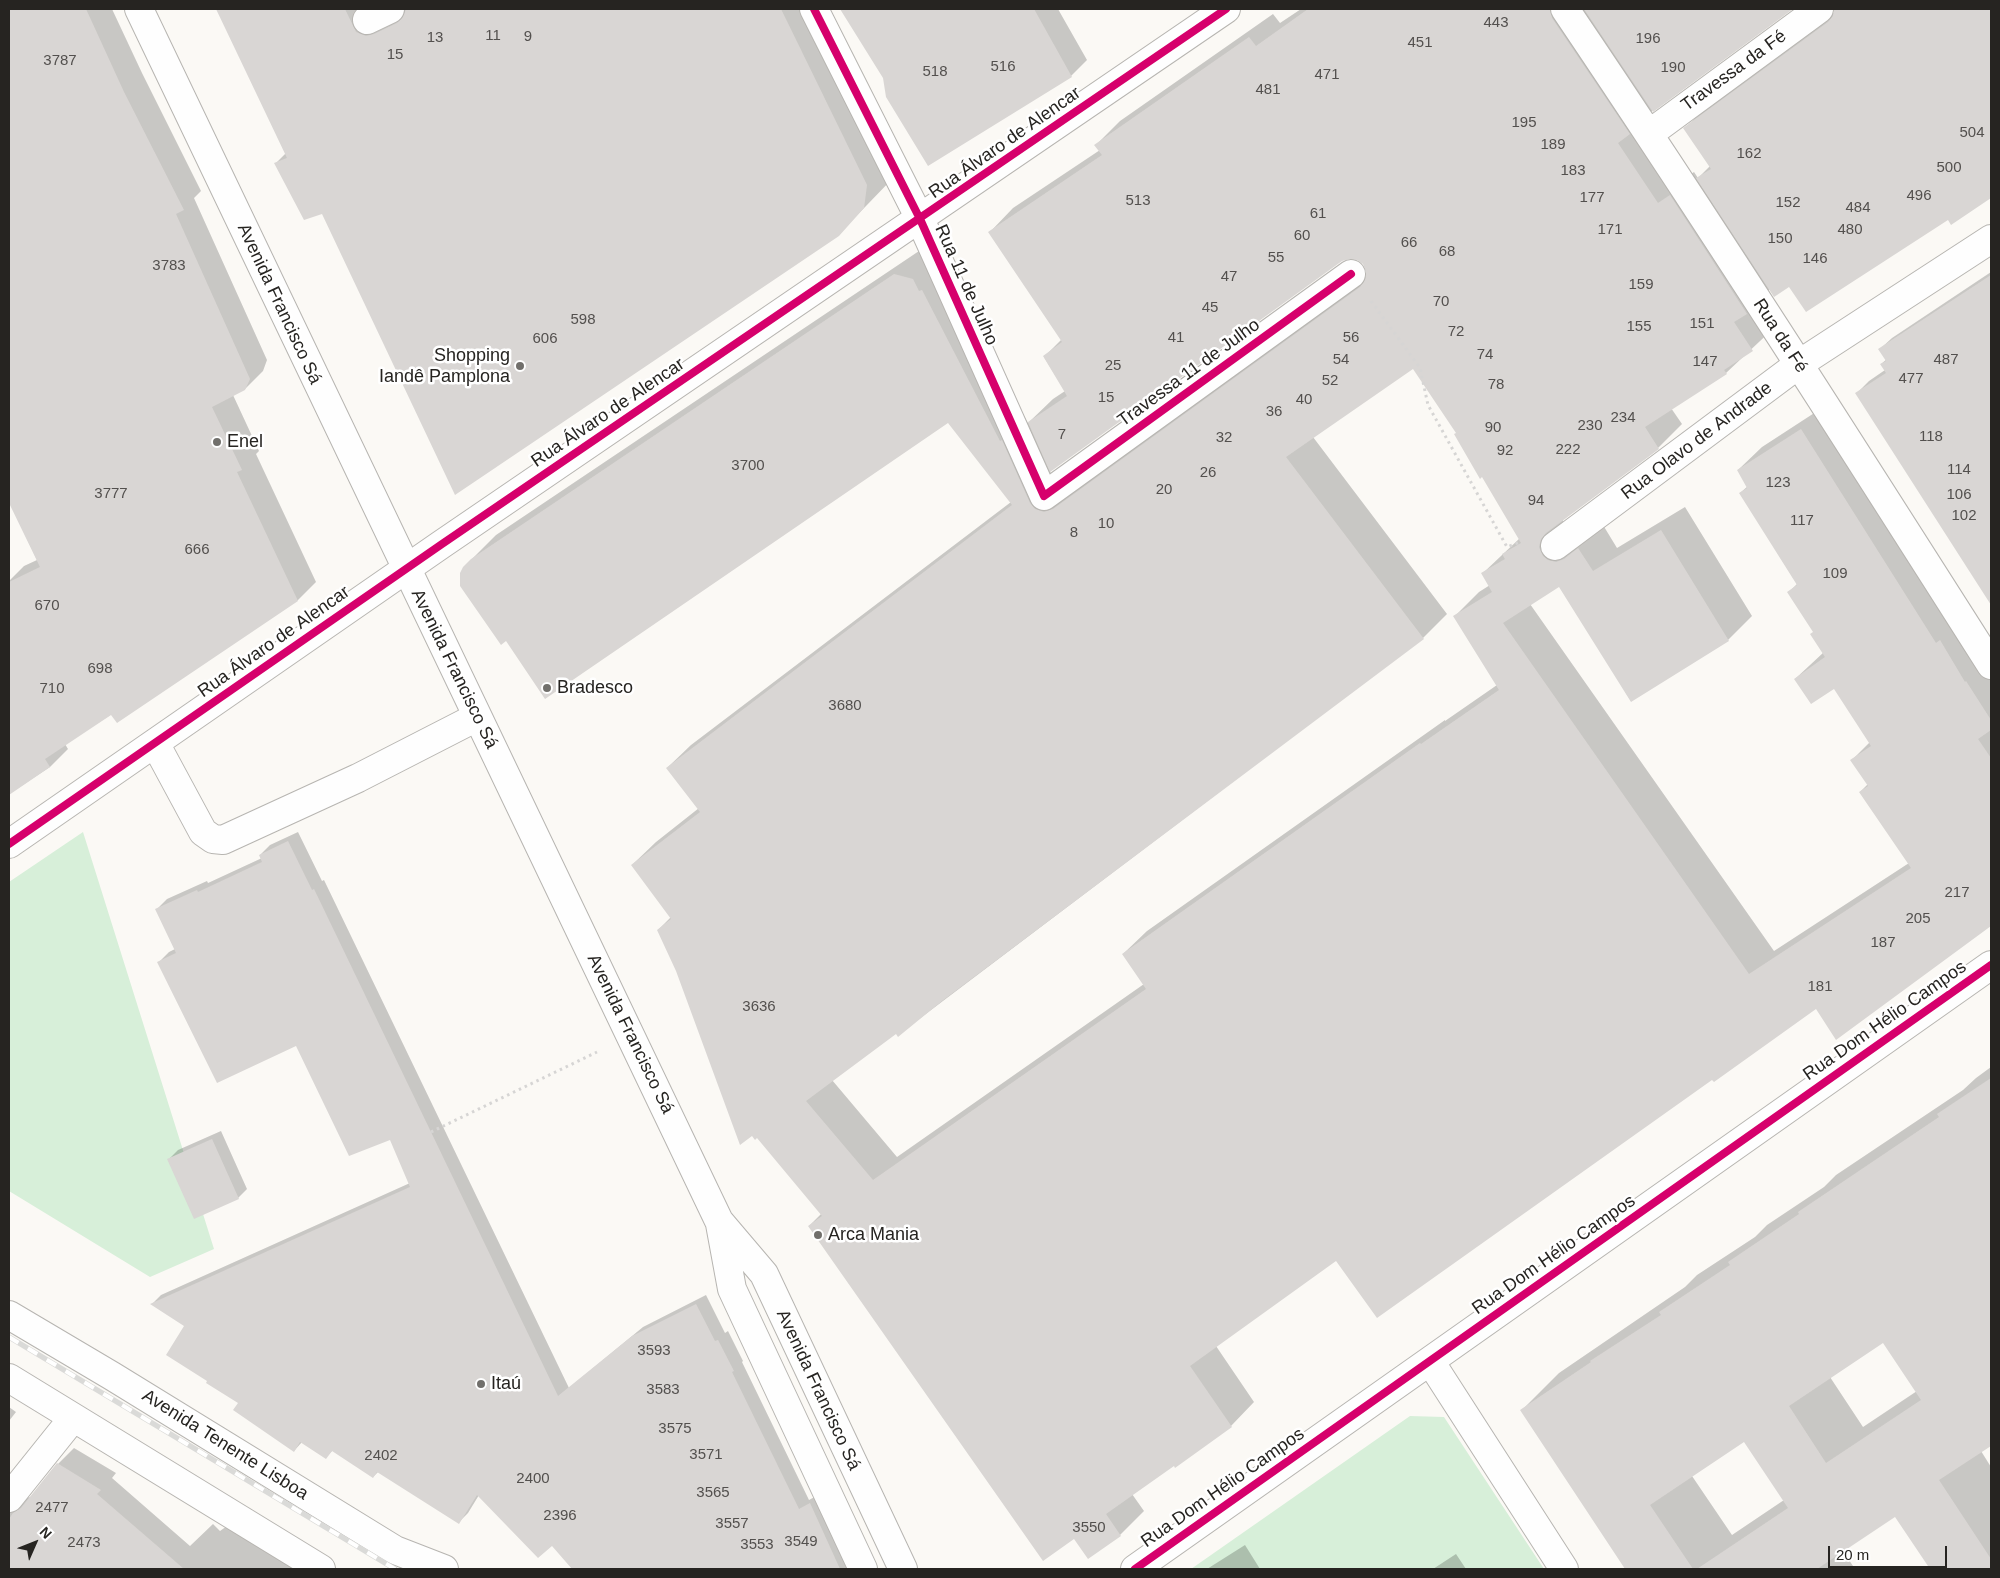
<!DOCTYPE html>
<meta charset="utf-8">
<style>
body{margin:0}
#map{position:relative;width:2000px;height:1578px;overflow:hidden;background:#fbf9f5;font-family:Helvetica,sans-serif}
canvas{display:block}
.frame{position:absolute;inset:0;border:10px solid #262421;pointer-events:none}
.north{position:absolute;left:10px;top:1518px;width:50px;height:50px;-webkit-text-stroke:4px #fff;paint-order:stroke;rotate:46deg;font-size:14px;font-weight:700;line-height:20px;text-align:center;color:#262421}
.north::after{content:'';display:block;margin:auto;width:18px;height:22px;background:#262421;clip-path:polygon(50% 0,100% 100%,50% 72%,0 100%)}
.scale{position:absolute;left:1828px;top:1546px;width:119px;height:22px;box-sizing:border-box;border:2px solid #262421;border-top:0;padding-left:6px;font-size:15px;line-height:18px;white-space:nowrap;color:#262421;-webkit-text-stroke:4px #fff;paint-order:stroke}
</style>
<div id="map">
<canvas width="2000" height="1578"></canvas>
<div class="frame"></div>
<div class="north">N</div>
<div class="scale">20 m</div>
</div>
<script>
const g = document.querySelector('canvas').getContext('2d');
g.lineJoin = 'round';
function fillPath(path, color) { g.fillStyle = color; g.fill(path, 'evenodd'); }
function trace(path, color, width, dash) { g.strokeStyle = color; g.lineWidth = width; g.lineCap = dash ? 'butt' : 'round'; g.setLineDash(dash || []); g.stroke(path); }
function write(font, color, halo, rows, align = 'center') {
  g.font = font + ' Helvetica,sans-serif'; g.lineWidth = 5; g.setLineDash([]); g.textBaseline = 'middle'; g.strokeStyle = halo; g.fillStyle = color; for (const [text, x, y, turn = 0] of rows) {
    g.save(); g.translate(x, y); g.rotate((+turn || 0) * Math.PI / 180); g.textAlign = isNaN(turn) ? turn : align; if (halo) g.strokeText(text, 0, 0); g.fillText(text, 0, 0); g.restore();
  }
}
const green = new Path2D(`
 M83,832L214,1249L150,1277L9,1191V882Z
 M1410,1416L1444,1417L1544,1569H1191Z`);
const shadow = new Path2D(`
 M9,9H112L142,73L201,191L194,198L267,360L263,371L245,389L233,395L259,451L256,454L316,582L298,600L117,722L112,714L65,744L68,749L50,767L9,794V606L14,603L9,591V581L24,566L37,560L10,503L9,504Z
 M217,9H826L895,176L838,235L322,213L276,163L286,153Z
 M841,9H969L972,15L985,9H1058L1087,60L1071,76L884,78Z
 M1301,9H1408L1359,45L1388,87L1501,9H1791L1653,110L1643,120L1682,180L1694,172L1698,178L1710,166L1685,128L1709,105L1835,12L1836,9H1991V197L1951,223L1949,218L1789,285L1770,289L1759,300L1776,326L1726,373L1671,408L1682,424L1658,448L1563,519V523L1566,532L1603,525L1617,548L1685,507L1752,616L1728,640L1631,701L1560,585L1530,604L1774,951L1909,863L1860,792L1868,784L1852,760L1870,742L1834,687L1795,679L1824,652L1814,631L1789,592L1797,584L1740,493L1748,486L1738,470L1762,447L1825,406L1991,660V924L1836,1038L1817,1007L1713,1078L1337,1259L1216,1346L1254,1402L1231,1426L1132,1494L1144,1511L1120,1535L1074,1538L809,1226L822,1213L677,971L658,930L671,917L632,865L656,842L699,808L667,768L691,745L1011,502L948,422L464,567L496,535L919,251L937,255L1028,423L1053,399L1065,391L1044,357L1062,339L990,232L1013,208L1100,150L1096,145L1120,121L1273,14L1280,23ZM1349,257L1357,258L1364,264L1367,276L1078,485L1053,479L1050,471L1341,260ZM1413,367L1458,433L1520,538L1483,573L1490,585L1479,592L1455,616L1497,685L1445,721V720L1147,931L1123,954L1144,984L897,1157L832,1080L896,1033L898,1035L1423,638L1447,614L1313,437Z
 M1991,272V603L1857,393L1869,381L1885,370L1881,364L1887,359L1880,349L1892,338Z
 M298,832L322,881L324,880L569,1388L643,1327L706,1295L725,1333L728,1331L743,1361L742,1362L809,1500L820,1494L856,1569H574L553,1544L479,1495L468,1513L459,1522L379,1471L373,1477L333,1450L326,1457L302,1442L294,1451L240,1403L209,1380L186,1325L152,1304L161,1295L410,1183L390,1138L297,1044L159,962L169,952L175,949L157,909L167,899L207,881L208,883L262,858L260,855L270,845Z
 M1991,1067V1444L1981,1451L1991,1467V1569H1931L1896,1515L1843,1551L1855,1569H1627L1522,1410L1559,1373L1685,1287L1697,1275L1755,1237L1767,1225L1824,1187L1836,1175L1963,1090L1976,1078ZM1883,1341L1917,1391L1863,1427L1830,1377ZM1745,1440L1784,1500L1732,1535L1692,1476Z
 M221,1131L247,1189L238,1198L168,1160L178,1150Z
 M9,1407L16,1412L9,1421Z
 M74,1448L116,1473L112,1478L190,1546L213,1524L220,1531L227,1526L301,1569H9V1479L24,1498L31,1497L58,1464Z
 M1245,1545L1260,1569H1207Z
 M1456,1554L1466,1569H1433Z`);
const building = new Path2D(`
 M9,9H86L124,92L184,210L176,214L250,379L245,390L212,407L242,470L237,472L298,601L117,723L111,715L45,759L50,767L9,795V582L40,567L9,503Z
 M216,9H345L356,32L366,36L374,34L397,23L403,17L406,9H781L867,185L864,208L839,236L455,495L322,214L304,220L274,163L287,158Z
 M840,9H1034L1072,77L928,166L886,97L883,78Z
 M1308,9H1550L1552,18L1630,134L1618,143L1658,203L1670,195L1747,314L1734,322L1753,351L1724,370L1727,374L1645,427L1659,449L1546,533L1541,539L1539,547L1543,556L1548,560L1556,562L1564,559L1578,548L1593,571L1661,530L1729,641L1631,702L1559,587L1503,623L1749,974L1911,868L1859,792L1868,786L1850,760L1871,746L1834,689L1811,704L1794,679L1825,657L1810,634L1813,632L1787,592L1797,585L1739,493L1747,488L1737,470L1801,429L1936,643L1940,640L1965,682L1966,681L1991,720V730L1978,739L1991,758V926L1836,1040L1816,1009L1714,1082L1712,1080L1377,1318L1336,1261L1190,1366L1232,1427L1175,1468L1174,1466L1106,1514L1121,1536L1088,1559L1074,1539L1043,1561L808,1226L822,1216L757,1138L755,1140L752,1136L740,1145L676,971L657,930L671,919L631,865L700,812L666,768L1012,505L948,423L545,699L506,641L501,645L460,586V573L463,567L471,559L894,274L913,279L919,291L922,290L1000,441L1002,440L1030,503L1035,509L1044,512L1053,509L1360,287L1365,280L1366,272L1363,264L1357,260L1349,259L1342,261L1050,472L1028,422L1067,396L1043,356L1062,342L988,232L1102,155L1094,145L1249,37L1256,46ZM1413,369L1456,433L1454,434L1480,479L1482,477L1521,543L1502,554L1505,559L1481,573L1492,592L1453,616L1499,690L1421,744L1420,743L1122,954L1146,989L873,1180L806,1101L896,1034L898,1037L942,1001L1424,639L1286,457Z
 M1584,9H1793L1653,112Z
 M1834,9H1991V198L1951,225L1948,220L1806,312L1789,287L1774,297L1696,178L1711,169L1683,128L1828,22L1833,16Z
 M1991,275V605L1855,393L1886,373L1880,364L1886,361L1878,349Z
 M288,841L312,890L314,889L558,1396L632,1336L696,1304L715,1341L718,1340L734,1371L732,1372L799,1509L810,1503L840,1569H572L552,1546L538,1558L477,1495L459,1524L377,1472L373,1478L332,1451L326,1459L300,1442L294,1452L233,1410L238,1403L206,1383L207,1381L166,1355L184,1326L150,1304L410,1187L390,1140L349,1156L296,1046L217,1083L157,962L176,953L155,909L197,890L198,892L262,862L259,855Z
 M1991,1078V1446L1939,1480L1991,1559V1569H1930L1895,1517L1817,1569H1697L1788,1508L1744,1442L1650,1505L1693,1569H1625L1520,1410L1591,1362L1590,1361L1661,1315L1659,1312L1730,1265L1728,1262L1799,1214L1798,1212L1939,1117L1937,1114ZM1883,1343L1921,1400L1826,1463L1789,1406Z
 M212,1139L239,1199L194,1219L167,1159Z
 M57,1463L101,1490L97,1494L184,1569H9V1519L13,1513L21,1508Z`);
const path = new Path2D(`
 M1371,301L1420,368L1428,405L1507,547L1520,542
 M431,1132L597,1052`);
const minor = new Path2D(`
 M814,9L920,219L1044,496L1351,274
 M1565,9C1711,225 1851,445 1991,665
 M367,20L390,9
 M1649,134L1819,9
 M1555,546L1799,364L1991,239
 M155,743L203,832L213,839L223,840L358,778L477,717
 M9,844L442,544L1226,9
 M9,1315L112,1376L395,1550L444,1569
 M1430,1361L1564,1569
 M9,1378L321,1569
 M9,1498L73,1418
 M1135,1569L1991,965`);
const major = new Path2D(`
 M139,9L719,1221L764,1274L903,1569
 M720,1224L732,1289L863,1569`);
const rail = new Path2D(`
 M9,1337L395,1569`);
const cycleway = new Path2D(`
 M814,9L920,219L1044,496L1351,274
 M9,844L442,544L1226,9
 M1135,1569L1991,965`);
const markers = [
 [520,366,5,"#716f6b"],
 [217,442,5,"#716f6b"],
 [547,688,5,"#716f6b"],
 [818,1235,5,"#716f6b"],
 [481,1384,5,"#716f6b"]
];
const numberNames = [
 ["443",1496,23],
 ["11",493,36],
 ["9",528,37],
 ["13",435,38],
 ["196",1648,39],
 ["451",1420,43],
 ["15",395,55],
 ["3787",60,61],
 ["516",1003,67],
 ["190",1673,68],
 ["518",935,72],
 ["471",1327,75],
 ["481",1268,90],
 ["195",1524,123],
 ["504",1972,133],
 ["189",1553,145],
 ["162",1749,154],
 ["500",1949,168],
 ["183",1573,171],
 ["496",1919,196],
 ["177",1592,198],
 ["513",1138,201],
 ["152",1788,203],
 ["484",1858,208],
 ["61",1318,214],
 ["171",1610,230],
 ["480",1850,230],
 ["60",1302,236],
 ["150",1780,239],
 ["66",1409,243],
 ["68",1447,252],
 ["55",1276,258],
 ["146",1815,259],
 ["3783",169,266],
 ["47",1229,277],
 ["159",1641,285],
 ["70",1441,302],
 ["45",1210,308],
 ["598",583,320],
 ["151",1702,324],
 ["155",1639,327],
 ["72",1456,332],
 ["41",1176,338],
 ["56",1351,338],
 ["606",545,339],
 ["74",1485,355],
 ["54",1341,360],
 ["487",1946,360],
 ["147",1705,362],
 ["25",1113,366],
 ["477",1911,379],
 ["52",1330,381],
 ["78",1496,385],
 ["15",1106,398],
 ["40",1304,400],
 ["36",1274,412],
 ["234",1623,418],
 ["230",1590,426],
 ["90",1493,428],
 ["7",1062,435],
 ["118",1931,437],
 ["32",1224,438],
 ["222",1568,450],
 ["92",1505,451],
 ["3700",748,466],
 ["114",1959,470],
 ["26",1208,473],
 ["123",1778,483],
 ["20",1164,490],
 ["3777",111,494],
 ["106",1959,495],
 ["94",1536,501],
 ["102",1964,516],
 ["117",1802,521],
 ["10",1106,524],
 ["8",1074,533],
 ["666",197,550],
 ["109",1835,574],
 ["670",47,606],
 ["698",100,669],
 ["710",52,689],
 ["3680",845,706],
 ["217",1957,893],
 ["205",1918,919],
 ["187",1883,943],
 ["181",1820,987],
 ["3636",759,1007],
 ["3593",654,1351],
 ["3583",663,1390],
 ["3575",675,1429],
 ["3571",706,1455],
 ["2402",381,1456],
 ["2400",533,1479],
 ["3565",713,1493],
 ["2477",52,1508],
 ["2396",560,1516],
 ["3557",732,1524],
 ["3550",1089,1528],
 ["3549",801,1542],
 ["2473",84,1543],
 ["3553",757,1545]
];
const streetNames = [
 ["Travessa da Fé",1734,71,-36],
 ["Rua Álvaro de Alencar",1005,143,-35],
 ["Rua 11 de Julho",966,285,66],
 ["Avenida Francisco Sá",279,304,65],
 ["Rua da Fé",1780,336,57],
 ["Travessa 11 de Julho",1189,373,-36],
 ["Rua Álvaro de Alencar",608,413,-34],
 ["Rua Olavo de Andrade",1697,441,-37],
 ["Rua Álvaro de Alencar",274,642,-35],
 ["Avenida Francisco Sá",454,669,64],
 ["Rua Dom Hélio Campos",1885,1021,-35],
 ["Avenida Francisco Sá",630,1034,64],
 ["Rua Dom Hélio Campos",1554,1255,-35],
 ["Avenida Francisco Sá",818,1390,65],
 ["Avenida Tenente Lisboa",225,1445,32],
 ["Rua Dom Hélio Campos",1223,1488,-35]
];
const poiNames = [
 ["Shopping",510,356,"right"],
 ["Iandê Pamplona",510,377,"right"],
 ["Enel",227,442],
 ["Bradesco",557,688],
 ["Arca Mania",828,1235],
 ["Itaú",491,1384]
];
fillPath(green, '#d7efd9');
fillPath(shadow, '#0003');
fillPath(building, '#d9d6d4');
trace(minor, '#b7b5b1', 30);
trace(major, '#b7b5b1', 30);
trace(path, '#d6d5d4', 3, [2.5, 4]);
trace(minor, '#fefefe', 28);
trace(major, '#fefefe', 28);
trace(rail, '#dadad8', 5.5);
trace(rail, '#fff', 4, [11]);
trace(cycleway, '#d6006c', 8);
for (const [x, y, r, color] of markers) { const dot = new Path2D(); dot.arc(x, y, r, 0, 2 * Math.PI); g.fillStyle = color; g.fill(dot); trace(dot, '#fff', 2); }
write('15px', '#53504e', null, numberNames);
write('18px', '#262421', '#fff', streetNames);
write('18px', '#262421', '#fff', poiNames, 'left');
</script>
